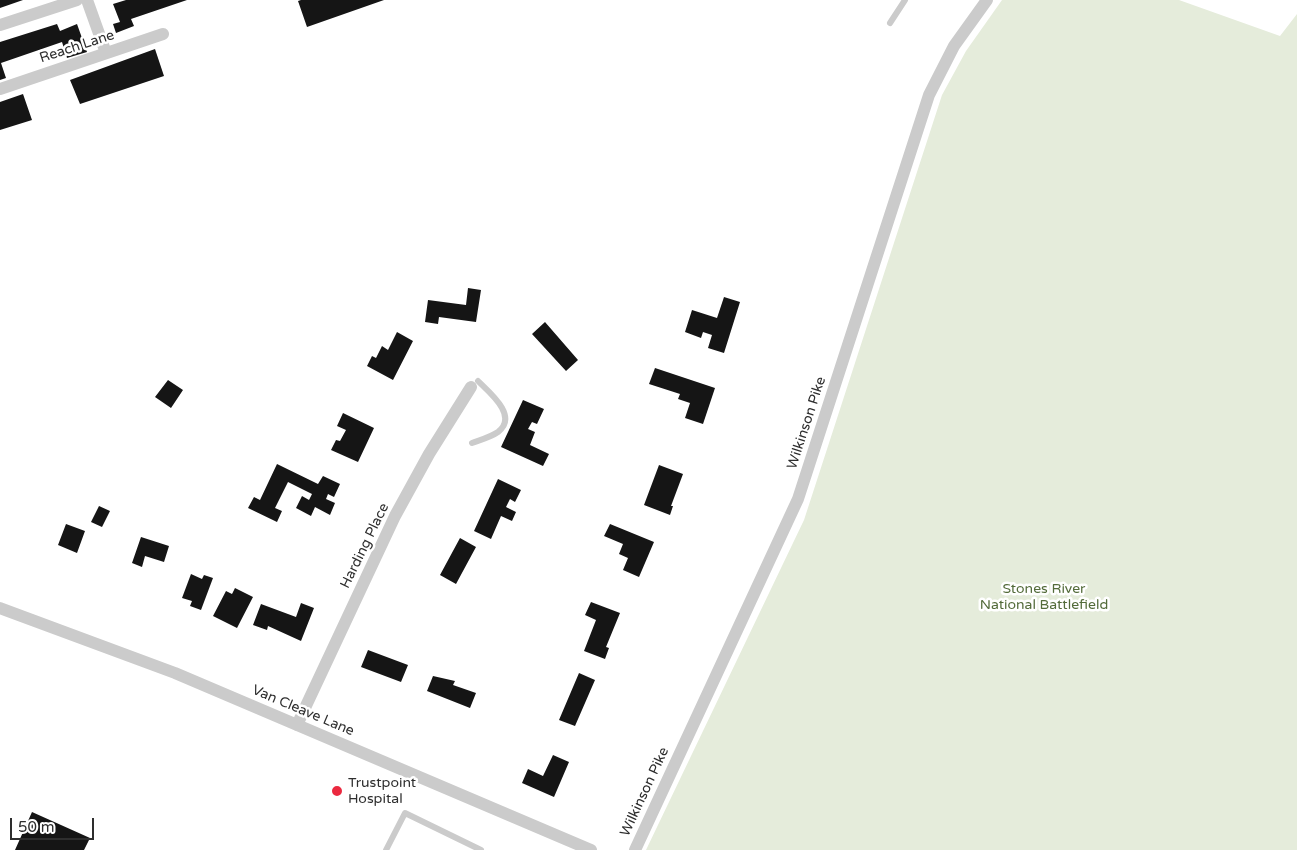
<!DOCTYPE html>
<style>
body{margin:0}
#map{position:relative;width:1297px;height:850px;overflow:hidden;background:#fff;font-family:"Varela Round",sans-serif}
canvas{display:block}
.scale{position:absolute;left:10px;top:818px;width:84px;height:22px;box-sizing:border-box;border:2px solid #2e2e2e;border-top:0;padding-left:6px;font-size:15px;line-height:18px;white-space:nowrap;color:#2e2e2e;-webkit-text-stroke:4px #fff;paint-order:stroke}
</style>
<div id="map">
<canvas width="1297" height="850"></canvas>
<div class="scale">50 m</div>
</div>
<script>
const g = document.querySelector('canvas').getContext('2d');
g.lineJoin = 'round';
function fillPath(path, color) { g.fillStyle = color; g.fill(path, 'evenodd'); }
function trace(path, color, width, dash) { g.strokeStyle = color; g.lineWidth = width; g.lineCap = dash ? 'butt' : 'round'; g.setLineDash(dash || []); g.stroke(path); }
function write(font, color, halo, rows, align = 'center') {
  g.font = font + ' "Varela Round",sans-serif'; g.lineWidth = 5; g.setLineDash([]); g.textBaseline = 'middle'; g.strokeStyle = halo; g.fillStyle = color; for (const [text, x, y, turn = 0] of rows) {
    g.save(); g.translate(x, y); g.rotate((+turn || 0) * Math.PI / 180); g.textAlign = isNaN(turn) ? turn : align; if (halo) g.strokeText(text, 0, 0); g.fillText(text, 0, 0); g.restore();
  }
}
const green = new Path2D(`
 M1002,0H1179L1280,36L1297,14V850H646L804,520L942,95L966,51Z`);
const building = new Path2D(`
 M0,0H23L0,8Z
 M126,0H187L131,19L134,26L116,33L113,24L120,22L113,4Z
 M301,0H384L307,27L298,1Z
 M57,24L60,31L77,24L87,52L67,58L62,42L1,63L6,78L0,80V42Z
 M155,49L164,76L80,104L70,80Z
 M23,94L32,120L0,130V102Z
 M468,288L481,290L476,322L439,317L438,324L425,322L428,300L466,305Z
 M724,297L740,302L724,353L708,348L712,335L703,332L701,338L685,332L692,310L717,318Z
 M545,322L578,360L566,371L532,334Z
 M397,332L413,341L393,380L367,366L372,356L376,358L382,346L388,350Z
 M655,368L715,388L703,424L685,418L690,403L678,399L680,394L649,384Z
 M168,380L183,390L171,408L155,397Z
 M523,400L544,409L537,424L532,422L528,429L535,432L530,445L549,454L543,466L501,447Z
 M343,413L374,428L358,462L331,450L336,440L340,441L346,430L337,426Z
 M277,464L318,484L323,476L340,484L334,497L328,494L326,499L335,503L330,515L315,507L311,516L296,508L302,496L309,500L312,494L288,482L275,508L282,511L277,522L248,508L254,497L260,500Z
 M659,465L683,474L671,506H673L670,515L644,505Z
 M498,479L521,490L515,502L510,499L506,507L516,512L512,521L501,516L491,539L474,531Z
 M99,506L110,511L102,527L91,522Z
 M66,524L85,531L77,553L58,545Z
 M610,524L654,542L639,577L623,570L628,558L619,554L623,544L604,536Z
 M141,537L169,546L164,562L145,556L142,567L132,563Z
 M460,538L476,547L456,584L440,575Z
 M191,574L202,579L204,575L213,578L201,610L190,606L192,601L182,598Z
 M235,588L253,597L237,628L213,616L226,591L232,594Z
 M591,602L620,613L606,647L609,648L605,659L584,651L596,620L585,615Z
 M301,603L314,608L301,641L268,626L267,630L253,625L261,604L296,617Z
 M368,650L408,665L401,682L361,667Z
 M579,673L595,680L575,726L559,720Z
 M433,676L455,681L453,685L476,693L470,708L427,691Z
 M553,755L569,762L554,797L522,783L528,769L543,776Z
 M32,812L90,838L84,850H15Z`);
const lane = new Path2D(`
 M890,23L905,0
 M472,443C480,440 491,437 498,432C519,416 489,392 478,381
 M386,850L405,813L481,850`);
const street = new Path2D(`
 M87,0L106,53
 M0,25L77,0
 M0,89L163,34
 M0,608L175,673L591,850
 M297,725L395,516L429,454L471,387
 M635,850L798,499L929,95L954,46L987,0`);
const markers = [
 [337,791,6,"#eb293f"]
];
const streetNames = [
 ["Reach Lane",77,47,-18],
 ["Wilkinson Pike",807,423,-72],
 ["Harding Place",365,546,-64],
 ["Van Cleave Lane",303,711,23],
 ["Wilkinson Pike",645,792,-65]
];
const parkNames = [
 ["Stones River",1044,589],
 ["National Battlefield",1044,605]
];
const poiNames = [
 ["Trustpoint",348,783],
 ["Hospital",348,799]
];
fillPath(green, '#e5ecdb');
fillPath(building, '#151515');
trace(lane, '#cbcbcb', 6);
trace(street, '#cbcbcb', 12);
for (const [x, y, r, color] of markers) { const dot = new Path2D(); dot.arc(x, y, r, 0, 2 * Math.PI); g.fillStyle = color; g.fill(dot); trace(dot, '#fff', 2); }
write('14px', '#2e2e2e', '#fff', streetNames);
write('14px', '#536b3a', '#fff', parkNames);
write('14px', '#2e2e2e', '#fff', poiNames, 'left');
</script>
